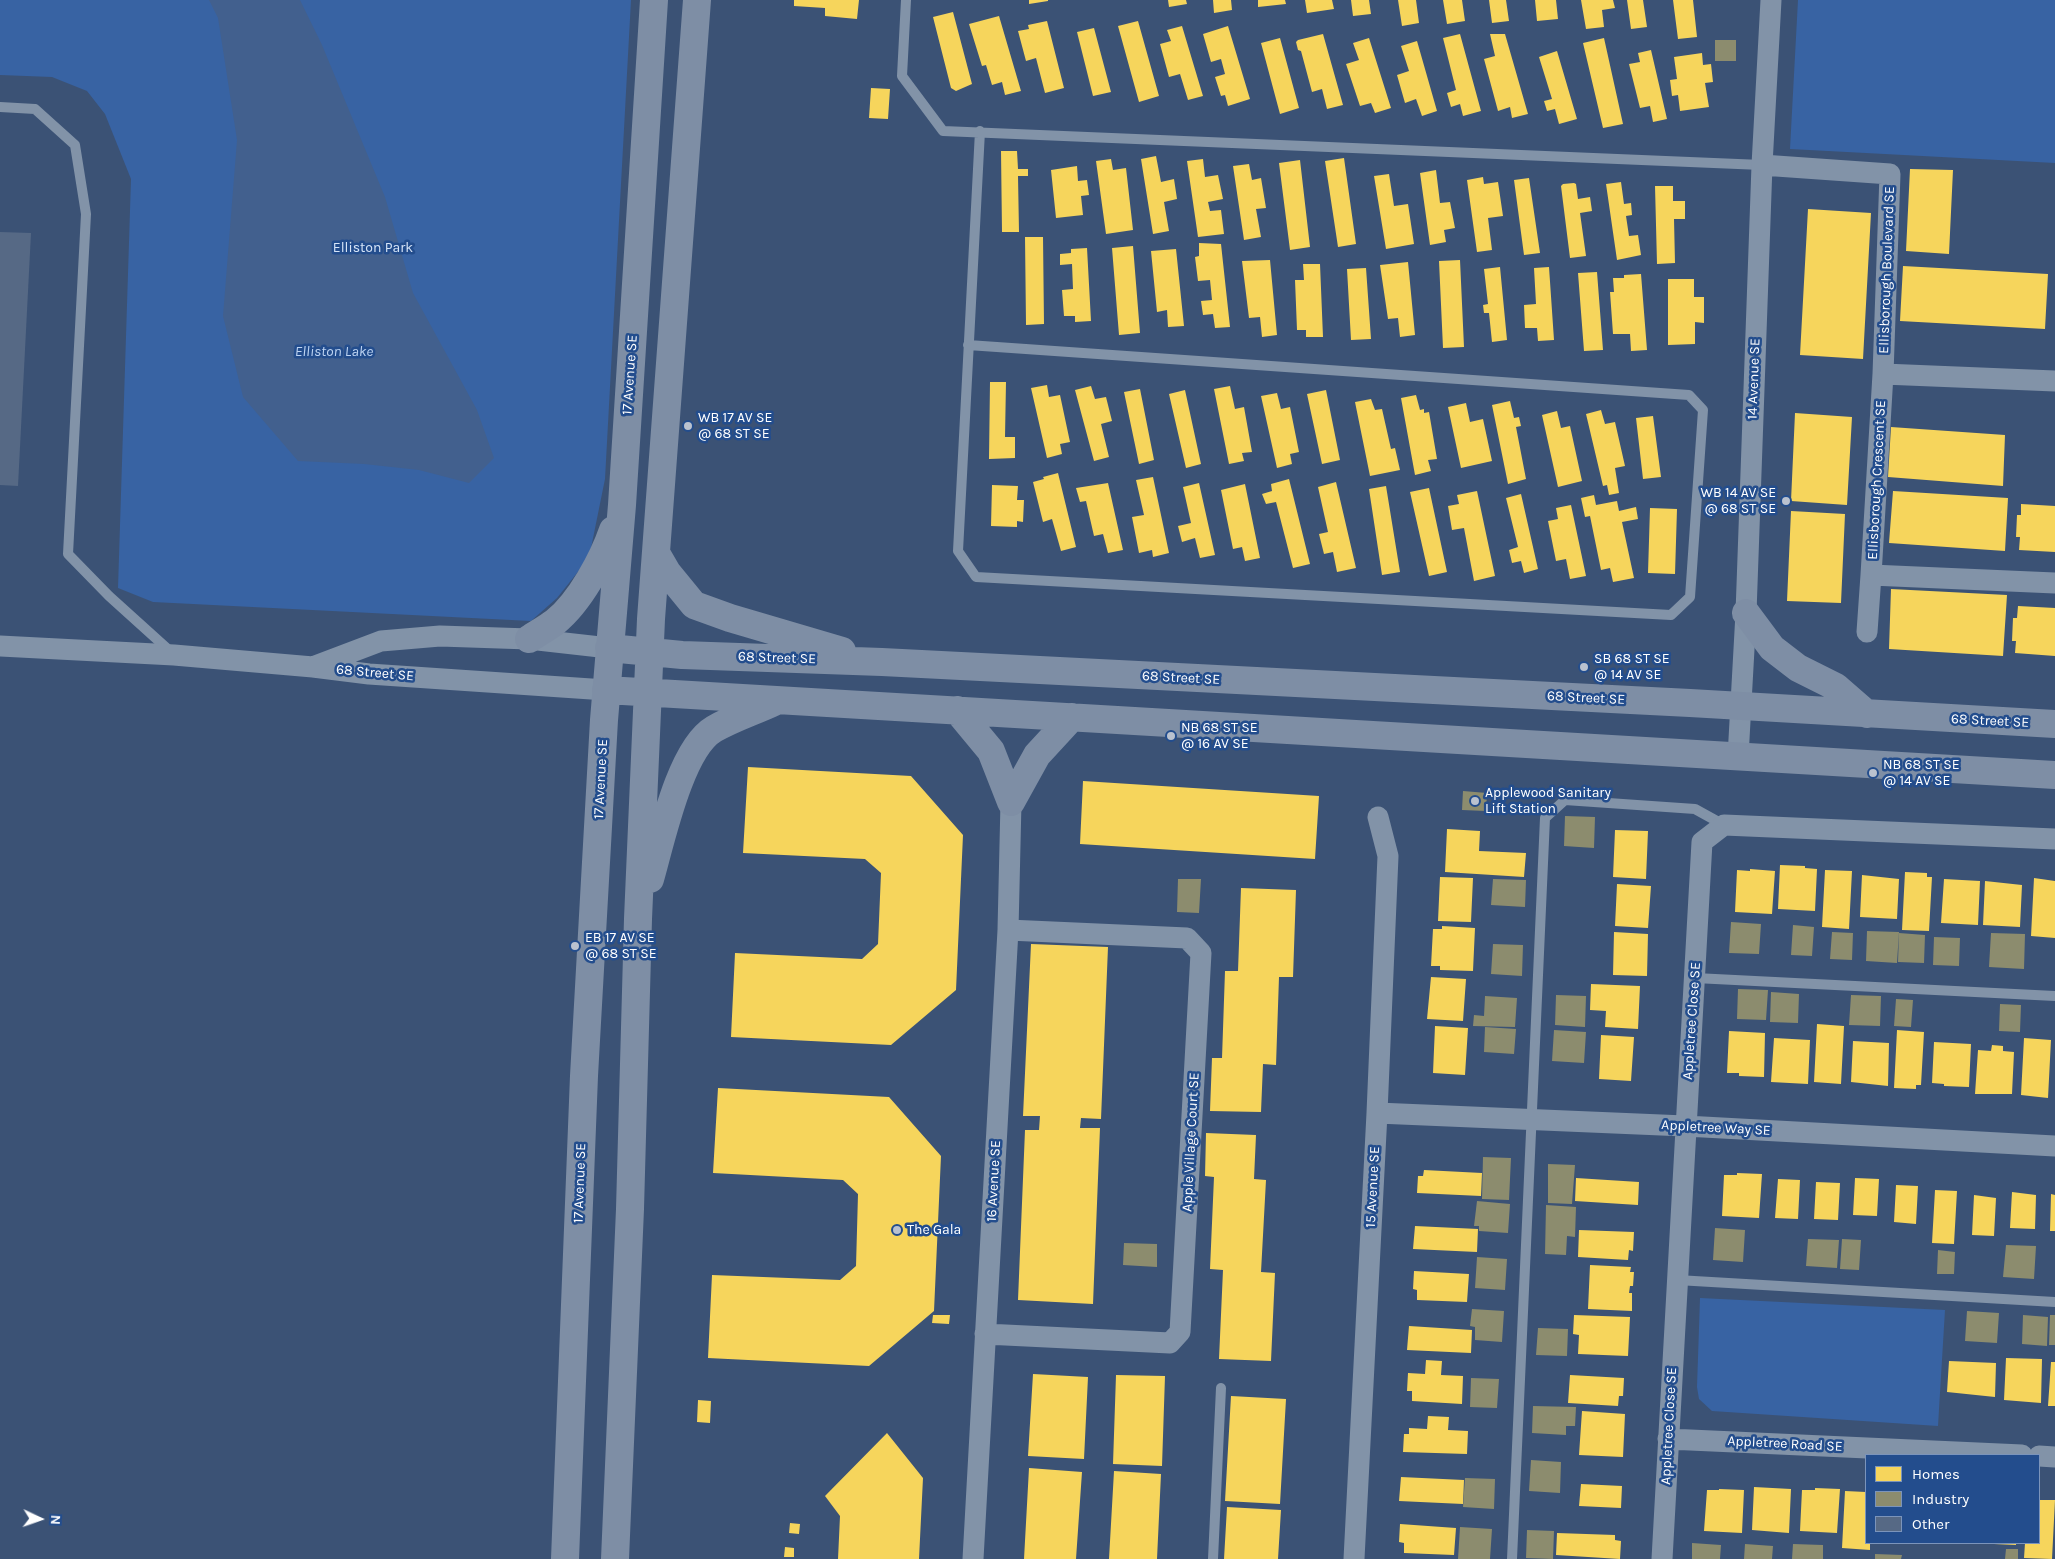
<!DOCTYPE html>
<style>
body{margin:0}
#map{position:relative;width:2055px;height:1559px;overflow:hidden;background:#3b5275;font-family:Karla,sans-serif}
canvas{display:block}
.legend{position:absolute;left:1865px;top:1454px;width:175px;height:90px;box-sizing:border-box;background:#234d8d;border:1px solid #7b94bb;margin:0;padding:6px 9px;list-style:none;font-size:15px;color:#fff}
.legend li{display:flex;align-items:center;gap:10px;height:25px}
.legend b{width:25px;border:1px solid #7b94bb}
.north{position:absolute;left:15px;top:1494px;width:50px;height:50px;-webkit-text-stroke:4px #234d8d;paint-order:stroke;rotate:93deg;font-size:14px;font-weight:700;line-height:20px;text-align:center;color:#fff}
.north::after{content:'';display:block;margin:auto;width:18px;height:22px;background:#fff;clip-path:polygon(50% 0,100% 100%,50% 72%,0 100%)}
</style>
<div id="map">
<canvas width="2055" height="1559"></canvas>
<ul class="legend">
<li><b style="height:14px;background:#f6d55c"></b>Homes</li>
<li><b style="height:14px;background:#8c8c6e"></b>Industry</li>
<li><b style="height:14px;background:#566985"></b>Other</li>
</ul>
<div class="north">N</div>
</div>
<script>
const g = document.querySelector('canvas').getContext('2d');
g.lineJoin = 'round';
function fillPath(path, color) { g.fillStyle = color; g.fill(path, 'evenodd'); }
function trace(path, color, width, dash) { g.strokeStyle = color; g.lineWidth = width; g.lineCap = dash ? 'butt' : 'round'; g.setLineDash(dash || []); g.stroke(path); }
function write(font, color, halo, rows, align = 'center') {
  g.font = font + ' Karla,sans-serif'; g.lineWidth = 5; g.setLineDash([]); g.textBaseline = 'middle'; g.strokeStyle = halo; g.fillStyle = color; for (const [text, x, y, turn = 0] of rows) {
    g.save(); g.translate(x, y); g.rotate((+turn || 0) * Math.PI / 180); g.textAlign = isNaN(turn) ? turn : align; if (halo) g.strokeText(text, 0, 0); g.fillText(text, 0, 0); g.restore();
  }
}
const green = new Path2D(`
 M0,0H631L605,479L589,558L557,598L531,621L153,602L118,588L131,179L105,114L87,91L52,77L0,75Z
 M1798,0H2055V163L1790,149Z
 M1700,1298L1945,1310L1938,1426L1712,1411L1699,1399L1697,1387Z`);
const water = new Path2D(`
 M209,0H300L322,45L385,197L413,293L477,410L494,458L469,483L419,470L364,464L298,461L243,397L223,316L237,140L218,18Z`);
const homes = new Path2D(`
 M794,0H859L857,19L825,16V8L794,6Z
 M1029,0H1048V1L1029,4Z
 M1168,0H1186L1187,4L1169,7Z
 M1213,0H1231L1232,10L1214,13Z
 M1258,0H1285L1286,4L1258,7Z
 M1305,0H1332L1334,9L1307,13Z
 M1351,0H1369L1371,14L1353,16Z
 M1398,0H1416L1419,23L1402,26Z
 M1443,0H1462L1465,21L1447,24Z
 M1489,0H1506L1509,21L1492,23Z
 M1535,0H1556L1558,19L1537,21Z
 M1581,0H1613L1615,8L1602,10L1604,27L1586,29Z
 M1627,0H1643L1647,27L1631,29Z
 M1673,0H1693L1697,37L1678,39Z
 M953,12L972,84L956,91L951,88L933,17Z
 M999,16L1021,91L1005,95L1002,82L992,85L986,65L982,66L969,24Z
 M1047,21L1064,88L1045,93L1036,58L1026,61L1018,31L1029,29L1028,25Z
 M1138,21L1159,96L1139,102L1118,26Z
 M1182,26L1203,96L1188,100L1180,74L1169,77L1160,44L1171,41L1167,30Z
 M1228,26L1250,99L1228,106L1225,95L1221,96L1215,77L1225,74L1221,59L1211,62L1203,34Z
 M1094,28L1111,92L1093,96L1077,32Z
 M1323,34L1343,105L1327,109L1322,89L1312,92L1301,51L1298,50L1296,42L1298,40Z
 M1460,34L1481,111L1463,116L1460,104L1451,107L1447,93L1456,90L1443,38Z
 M1490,34H1505L1528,114L1512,118L1510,107L1498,111L1484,59L1495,56Z
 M1280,38L1299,108L1280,114L1261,43Z
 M1369,38L1391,108L1375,113L1371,103L1360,106L1346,64L1359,60L1353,43Z
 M1604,38L1623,124L1603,128L1583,43Z
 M1417,41L1437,111L1422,116L1416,99L1405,103L1397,75L1409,71L1401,46Z
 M1651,50L1667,119L1653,122L1650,106L1640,108L1629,64L1640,62L1638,53Z
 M1557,51L1577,119L1559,124L1555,109L1547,111L1544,101L1552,99L1539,57Z
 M1702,53L1703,65L1711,64L1713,82L1705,83L1709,107L1680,111L1678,95L1672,96L1670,80L1677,79L1674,57Z
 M871,88L890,89L888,119L869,118Z
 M1001,151H1017L1018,169H1028V176H1018L1019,232H1002Z
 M1156,156L1161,182L1174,179L1177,199L1164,202L1169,231L1153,234L1141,159Z
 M1344,158L1356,244L1338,247L1325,161Z
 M1111,159L1113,170L1126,168L1133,230L1106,234L1096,161Z
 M1203,159L1205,177L1218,175L1223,199L1208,202L1210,211L1221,210L1224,234L1198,237L1187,161Z
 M1300,160L1310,247L1290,250L1279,163Z
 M1249,164L1252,180L1261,178L1266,208L1256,209L1261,237L1244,240L1233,166Z
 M1077,166L1078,181L1087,180L1089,195L1081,196L1083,215L1056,218L1051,170Z
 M1910,169L1953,170L1949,254L1906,251Z
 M1436,170L1440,203L1450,202L1455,228L1444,230L1446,242L1430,245L1420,173Z
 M1389,174L1394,206L1408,204L1414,244L1386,249L1374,176Z
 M1483,177L1484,184L1498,182L1503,216L1488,218L1492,250L1477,252L1467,180Z
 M1529,178L1540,253L1524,255L1514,180Z
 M1621,182L1624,204L1631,203L1632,215L1626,216L1629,236L1638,235L1641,255L1617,260L1606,184Z
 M1574,183L1576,184L1578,199L1590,197L1592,211L1580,213L1586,256L1570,258L1561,186L1563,184Z
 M1655,186H1673V201H1685V219H1674L1675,263L1657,264Z
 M1808,209L1871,213L1863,359L1800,355Z
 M1025,237H1043L1044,324L1026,325Z
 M1199,243L1221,244L1230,327L1215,328L1213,314L1203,315L1201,301L1212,300L1210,280L1198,281L1195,257L1199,256Z
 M1133,246L1140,333L1119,335L1112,248Z
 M1087,248L1091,321L1075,322V316H1064L1062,290L1073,289L1072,264L1060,265V254L1071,253V249Z
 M1176,249L1184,326L1168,327L1167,310L1157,312L1151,251Z
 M1270,260L1277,335L1262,337L1260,317L1249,318L1242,261Z
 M1460,260L1464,347L1443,348L1439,261Z
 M1408,262L1415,335L1400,337L1398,318L1388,319L1380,265Z
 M1303,264H1320L1323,337H1306V330H1297L1295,280H1304Z
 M1903,266L2048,274L2045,329L1900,321Z
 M1500,267L1507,340L1492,342L1489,313H1484L1483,305L1488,304L1484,269Z
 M1549,267L1554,340L1538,341L1537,328H1525L1524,305L1536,304L1534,268Z
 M1366,268L1371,339L1351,340L1347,269Z
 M1597,272L1603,350L1584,351L1578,273Z
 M1641,274L1647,350L1631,351L1630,334H1613L1610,292H1614L1613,278H1624V275Z
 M1668,279H1694V297H1704V323L1695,322V344L1668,345Z
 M990,382H1006L1005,437H1015V458L989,459Z
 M1047,385L1049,397L1060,395L1070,442L1060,444L1062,454L1047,458L1031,388Z
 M1091,386L1095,399L1106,397L1112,421L1101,424L1109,457L1094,461L1075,390Z
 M1230,386L1235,409L1244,407L1252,452L1242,453L1244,461L1229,464L1214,389Z
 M1140,389L1154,460L1139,464L1124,392Z
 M1185,390L1201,464L1186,468L1169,394Z
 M1326,390L1340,460L1322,464L1307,394Z
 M1277,393L1281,409L1290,407L1299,452L1290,454L1292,464L1277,468L1261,396Z
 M1416,395L1420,410L1424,409V413L1429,412L1437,459L1428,460L1431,471L1415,475L1401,398Z
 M1371,399L1375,410L1382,409L1391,449L1395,448L1400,470L1370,476L1355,402Z
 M1510,401L1514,418L1519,417L1521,426L1516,427L1526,479L1508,484L1492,405Z
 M1466,403L1470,422L1483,419L1492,461L1461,468L1448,407Z
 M1601,410L1605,424L1615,422L1625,466L1615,468L1619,493L1609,495L1607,485L1603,486L1586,414Z
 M1557,411L1561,428L1570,426L1582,481L1558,487L1542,415Z
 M1795,413L1852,417L1847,505L1791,501Z
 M1653,416L1661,477L1643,479L1636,418Z
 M1891,427L2005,435L2003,486L1888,477Z
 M1058,473L1076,547L1061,551L1052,519L1043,522L1033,482L1044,479L1043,477Z
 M1153,477L1169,553L1153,557L1152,550L1139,553L1132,517L1144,515L1136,480Z
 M1289,479L1310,564L1293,568L1276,502L1266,504L1262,494L1272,491L1271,484Z
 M1336,482L1356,568L1337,572L1333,552L1324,554L1319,534L1328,532L1318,487Z
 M1108,483L1123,550L1108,553L1103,534L1094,536L1086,501L1080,502L1076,488Z
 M1199,483L1215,555L1200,558L1195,538L1182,542L1178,526L1191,523L1183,487Z
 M1245,484L1260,558L1245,561L1242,547L1233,549L1221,490Z
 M992,485L1018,486L1017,500H1024L1023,522L1017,521V527L991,526Z
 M1386,486L1400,572L1382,575L1369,489Z
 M1429,488L1447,572L1429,576L1410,492Z
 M1477,491L1495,576L1474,581L1464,528L1452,530L1448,506L1459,504L1457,495Z
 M1893,491L2008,498L2005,551L1889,543Z
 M1521,494L1538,569L1524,573L1521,561L1512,563L1509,550L1518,547L1506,498Z
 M1594,495L1596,505L1617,501L1619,511L1636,507L1638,519L1622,522L1634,578L1613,582L1610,568L1601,570L1590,516L1585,517L1581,498Z
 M2021,504L2055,506V552L2019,550L2020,537H2016L2017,515H2021Z
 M1571,505L1586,576L1570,579L1566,559L1556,561L1548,521L1558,519L1556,508Z
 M1650,508L1677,509L1675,574L1648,573Z
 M1791,511L1845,514L1841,603L1787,601Z
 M1891,589L2007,595L2003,656L1889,649Z
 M2018,606L2055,608V656L2015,653L2016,641H2012L2013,618H2017Z
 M748,767L911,776L963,835L956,990L891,1045L731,1037L735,953L862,959L878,944L881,873L865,859L743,853Z
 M1083,781L1319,796L1315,859L1080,844Z
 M1447,829L1480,831L1479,851L1526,853L1524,877L1445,872Z
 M1615,830L1648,831L1646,879L1613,877Z
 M1780,865L1805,866V868L1817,869L1815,911L1778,909Z
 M1750,869L1775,871L1772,914L1735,912L1737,870L1750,871Z
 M1825,870L1852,871L1849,929L1822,927Z
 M1905,872L1927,873V877H1932L1929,931L1902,930Z
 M1862,875L1899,879L1897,919L1860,917Z
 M1440,877L1473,878L1471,922L1438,921Z
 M2034,878L2055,881V938L2031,936Z
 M1944,879L1980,881L1978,925L1941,923Z
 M1985,881L2022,885L2020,927L1983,925Z
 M1617,884L1651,886L1648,928L1615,926Z
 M1241,888L1296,890L1293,977H1279L1276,1065L1263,1064L1261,1112L1210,1111L1212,1058H1222L1225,971H1238Z
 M1442,926L1475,928L1473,971L1440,970V966H1431L1433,929H1442Z
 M1614,932L1648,934L1647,976L1613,975Z
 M1031,944L1108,947L1101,1119L1081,1118L1080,1128H1100L1093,1304L1018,1300L1025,1130H1039L1040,1116H1023Z
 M1431,977L1466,979L1463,1021L1427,1019Z
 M1591,984L1640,986L1638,1029L1605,1027L1606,1011L1590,1010Z
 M1817,1024L1844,1026L1841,1084L1814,1082Z
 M1435,1026L1468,1028L1465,1075L1433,1073Z
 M1897,1030L1924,1032L1921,1085H1916V1089L1894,1088Z
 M1729,1031L1765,1033L1764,1077L1739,1076V1073H1727Z
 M1601,1035L1634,1037L1631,1081L1599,1079Z
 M1774,1038L1810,1040L1808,1084L1771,1082Z
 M2024,1038L2051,1040L2048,1098L2021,1095Z
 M1853,1041L1889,1043L1888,1086L1851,1082Z
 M1934,1042L1971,1044L1969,1087L1944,1086V1084L1932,1083Z
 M1992,1045L2003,1046V1051L2014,1052L2012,1094H1975L1978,1050L1991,1051Z
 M718,1088L889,1097L941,1156L934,1311L869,1366L708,1358L712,1275L840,1280L856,1266L858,1194L843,1180L713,1173Z
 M1206,1133L1256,1135L1254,1179L1266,1180L1261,1272L1275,1273L1271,1361L1219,1359L1223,1270L1210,1269L1214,1177L1205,1176Z
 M1424,1170L1482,1173L1481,1196L1417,1193L1418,1176H1423Z
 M1737,1173L1762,1174L1759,1218L1722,1216L1724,1175H1737Z
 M1576,1178L1639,1182L1638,1205L1575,1201Z
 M1855,1178L1879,1179L1877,1216L1853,1215Z
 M1778,1179L1800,1180L1798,1219L1775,1218Z
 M1816,1182L1840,1183L1838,1220L1814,1219Z
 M1896,1185L1918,1186L1916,1224L1894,1222Z
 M1935,1190L1957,1191L1954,1244L1932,1243Z
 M2012,1192L2036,1195L2035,1229L2010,1228Z
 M2051,1194L2055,1195V1231H2050Z
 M1974,1195L1996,1198L1994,1236L1972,1235Z
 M1415,1226L1478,1229L1477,1252L1413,1249Z
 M1579,1230L1634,1232L1633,1251L1629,1250L1628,1260L1578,1257Z
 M1590,1265L1631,1267L1630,1272H1634L1633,1286H1630L1629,1293H1632V1311L1588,1309Z
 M1414,1271L1469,1274L1467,1302L1417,1300V1290L1413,1289Z
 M933,1315H950L949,1324L932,1323Z
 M1574,1315L1630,1317L1628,1356L1578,1354L1579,1335L1573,1334Z
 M1409,1326L1472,1330L1471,1353L1407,1350Z
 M2006,1358L2042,1359L2041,1403L2004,1400Z
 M1426,1360L1442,1361L1441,1375L1463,1376L1462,1404L1412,1401V1391H1407L1408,1373L1425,1374Z
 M1949,1361L1996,1363L1995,1397L1947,1392Z
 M2051,1362H2055V1406H2048Z
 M1033,1374L1088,1377L1084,1459L1028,1456Z
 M1116,1375L1165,1376L1162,1466L1113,1464Z
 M1570,1375L1624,1378L1623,1396H1619L1618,1406L1568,1403Z
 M1231,1396L1286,1399L1280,1504L1225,1501Z
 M698,1400L711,1401L710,1423L697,1422Z
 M1582,1411L1625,1414L1623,1457L1579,1455Z
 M1428,1416L1449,1417L1448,1430L1468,1431L1467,1454L1403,1452L1404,1434H1409V1428L1427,1429Z
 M887,1433L923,1478L919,1559H838L840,1516L825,1496Z
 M1029,1468L1082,1472L1076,1559H1024Z
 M1114,1471L1161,1474L1157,1559H1109Z
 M1401,1477L1464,1480L1463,1504L1399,1501Z
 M1581,1484L1622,1486L1621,1508L1579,1506Z
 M1754,1487L1791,1489L1789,1533L1752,1530Z
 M1815,1488L1840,1489L1837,1533L1800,1531L1802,1490H1815Z
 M1719,1489L1744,1490L1742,1533L1704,1531L1707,1490H1719Z
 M1845,1491L1866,1492V1543H1870V1550L1842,1548Z
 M2039,1500H2055L2052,1559L2024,1558L2025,1543H2039Z
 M1227,1507L1281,1510L1278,1559H1224Z
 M790,1523L800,1524L799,1534L789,1533Z
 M1400,1524L1456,1528L1454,1555L1404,1553V1543L1399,1542Z
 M1557,1533L1615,1535V1540L1621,1541L1620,1559L1556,1555Z
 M1994,1543H2016V1545L1994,1544Z
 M785,1547L794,1548V1557H784Z`);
const industry = new Path2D(`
 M1715,40H1736V61H1715Z
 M1463,791L1487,793L1486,811L1462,810Z
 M1565,816L1595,817L1594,848L1564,846Z
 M1178,879H1201L1199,913L1177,912Z
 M1493,879L1526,880L1525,907L1491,905Z
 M1731,922L1761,924L1759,954L1729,953Z
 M1793,925L1814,927L1812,956L1791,955Z
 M1867,931L1899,932L1897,963L1866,961Z
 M1832,932L1853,933L1852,960L1830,959Z
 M1899,933L1925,935L1924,963L1898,962Z
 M1991,933L2025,934L2024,969L1989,967Z
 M1934,937L1960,938L1959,966L1933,965Z
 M1493,944L1523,945L1522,976L1491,974Z
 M1738,989L1768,990L1766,1020L1737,1019Z
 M1771,992L1799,994L1798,1023L1770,1022Z
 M1556,995L1586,996L1585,1027L1555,1025Z
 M1851,995L1881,996L1880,1026L1849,1025Z
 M1485,996L1517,998L1515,1027L1473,1026L1474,1015L1484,1016Z
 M1896,999L1913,1000L1911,1027L1894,1026Z
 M2000,1004L2021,1005L2020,1032L1999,1031Z
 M1485,1027L1516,1029L1514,1054L1484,1052Z
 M1554,1030L1586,1032L1584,1063L1552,1061Z
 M1483,1157L1511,1158L1509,1200L1482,1199Z
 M1548,1164L1575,1165L1572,1204L1548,1203Z
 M1477,1201L1510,1204L1508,1233L1479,1231V1226H1474Z
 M1546,1205L1576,1207L1575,1237L1567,1236L1566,1255L1545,1254Z
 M1715,1228L1745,1230L1743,1262L1713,1260Z
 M1808,1239L1839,1240L1837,1268L1806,1266Z
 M1842,1239L1861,1240L1859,1270L1840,1269Z
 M1124,1243L1157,1244V1267L1123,1265Z
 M2006,1245L2036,1246L2034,1279L2003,1277Z
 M1938,1250L1955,1252L1954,1274H1937Z
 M1477,1257L1507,1259L1505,1290L1475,1288Z
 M1472,1309L1504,1311L1502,1342L1475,1340V1327L1470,1326Z
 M1967,1311L1999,1313L1997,1343L1965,1341Z
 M2023,1315L2048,1317L2047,1346L2022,1344Z
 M2050,1315H2055V1345H2049Z
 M1538,1328L1568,1329L1567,1356L1536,1355Z
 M1471,1378L1499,1379L1497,1408L1470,1407Z
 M1533,1406L1576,1407L1575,1426H1566V1435L1532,1433Z
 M1531,1460L1561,1462L1560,1493L1529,1491Z
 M1465,1478L1495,1479L1494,1509L1463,1507Z
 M1460,1527L1492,1529L1490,1559H1458Z
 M1527,1530L1554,1531L1553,1559L1526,1558Z
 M1692,1543L1721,1545L1720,1559H1692Z
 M1745,1544L1773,1546L1772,1559H1744Z
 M1793,1544L1823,1545V1559H1792Z
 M2006,1549H2018V1559H2005Z
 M1875,1554L1902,1555L1901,1559H1875Z`);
const building = new Path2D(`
 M0,232L31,233L18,486L0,485Z`);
const lane = new Path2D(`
 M906,0L902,76L943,131L1762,165
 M0,107L35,109L75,145L86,214L68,554L109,596L171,652
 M968,345L1689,395L1703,410L1690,597L1671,615L976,577L958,551L980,131
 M1695,978L2055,996
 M1677,1280L2055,1302
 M1213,1559L1221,1388
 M1512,1559L1545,818L1565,800L1695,809L1724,825`);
const street = new Path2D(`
 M1762,165L1890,174L1883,374
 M2055,381L1883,374L1871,575L2055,583
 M1867,632L1871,575
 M0,646L174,655L313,667L369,674L606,690
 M315,666L381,641L440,636L529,639L609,648
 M1738,757L1746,613L1762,165L1771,0
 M1377,1113L1685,1126L2055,1146
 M985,1334L1170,1343L1180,1332L1201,953L1187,938L1008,930
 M1668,1439L2022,1455
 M2039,1456L2055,1457
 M973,1559L1008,930L1011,802
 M1354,1559L1377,1113L1388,856L1378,817
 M1662,1559L1702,842L1724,825L2055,839`);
const secondary = new Path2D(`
 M656,553L667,572L694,605L730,618L842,651
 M1746,613L1772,648L1798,668L1836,687L1867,714
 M529,639C538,633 547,628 555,622C580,602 603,559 613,530
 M609,648L682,655L882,662L1690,703L2055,724
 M606,690L2055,775
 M957,710L991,751L1011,802
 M1011,802L1037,755L1072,717
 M650,879C661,841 680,749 714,729C733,718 755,711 774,702
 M565,1559L584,1076L604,720L622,505L654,0
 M615,1559L630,1209L638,919L651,619L697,0`);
const markers = [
 [688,426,5,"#bac2cf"],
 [1786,501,5,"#bac2cf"],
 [1584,667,5,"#bac2cf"],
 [1171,736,5,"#bac2cf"],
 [1873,773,5,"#bac2cf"],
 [1475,801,5,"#bac2cf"],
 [575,946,5,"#bac2cf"],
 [897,1230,5,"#bac2cf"]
];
const parkNames = [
 ["Elliston Park",373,248]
];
const streetNames = [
 ["Ellisborough Boulevard SE",1887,270,-88],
 ["17 Avenue SE",630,375,-86],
 ["14 Avenue SE",1754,379,-88],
 ["Ellisborough Crescent SE",1877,480,-87],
 ["68 Street SE",777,658,2],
 ["68 Street SE",375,673,5],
 ["68 Street SE",1181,678,3],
 ["68 Street SE",1586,698,3],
 ["68 Street SE",1990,721,3],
 ["17 Avenue SE",601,779,-87],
 ["Appletree Close SE",1692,1021,-86],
 ["Appletree Way SE",1716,1128,3],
 ["Apple Village Court SE",1191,1142,-87],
 ["16 Avenue SE",994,1181,-87],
 ["17 Avenue SE",580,1183,-88],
 ["15 Avenue SE",1373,1187,-87],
 ["Appletree Close SE",1669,1426,-87],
 ["Appletree Road SE",1785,1444,3]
];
const poiNames = [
 ["WB 17 AV SE",698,418],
 ["@ 68 ST SE",698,434],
 ["WB 14 AV SE",1776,493,"right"],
 ["@ 68 ST SE",1776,509,"right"],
 ["SB 68 ST SE",1594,659],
 ["@ 14 AV SE",1594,675],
 ["NB 68 ST SE",1181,728],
 ["@ 16 AV SE",1181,744],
 ["NB 68 ST SE",1883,765],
 ["@ 14 AV SE",1883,781],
 ["Applewood Sanitary",1485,793],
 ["Lift Station",1485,809],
 ["EB 17 AV SE",585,938],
 ["@ 68 ST SE",585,954],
 ["The Gala",907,1230]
];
const waterNames = [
 ["Elliston Lake",334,352]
];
fillPath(green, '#3863a3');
fillPath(water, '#42608e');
fillPath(homes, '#f6d55c');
fillPath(industry, '#8c8c6e');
fillPath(building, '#566985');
trace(lane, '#8293a8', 10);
trace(street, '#8293a8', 21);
trace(secondary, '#7e8ea5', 28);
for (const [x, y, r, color] of markers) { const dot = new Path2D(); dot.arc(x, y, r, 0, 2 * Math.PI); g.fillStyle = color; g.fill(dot); trace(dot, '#234d8d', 2); }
write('14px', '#d7e5f8', '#234d8d', parkNames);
write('14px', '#fff', '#234d8d', streetNames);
write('14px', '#fff', '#234d8d', poiNames, 'left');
write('italic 15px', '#bed4f2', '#234d8d', waterNames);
</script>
